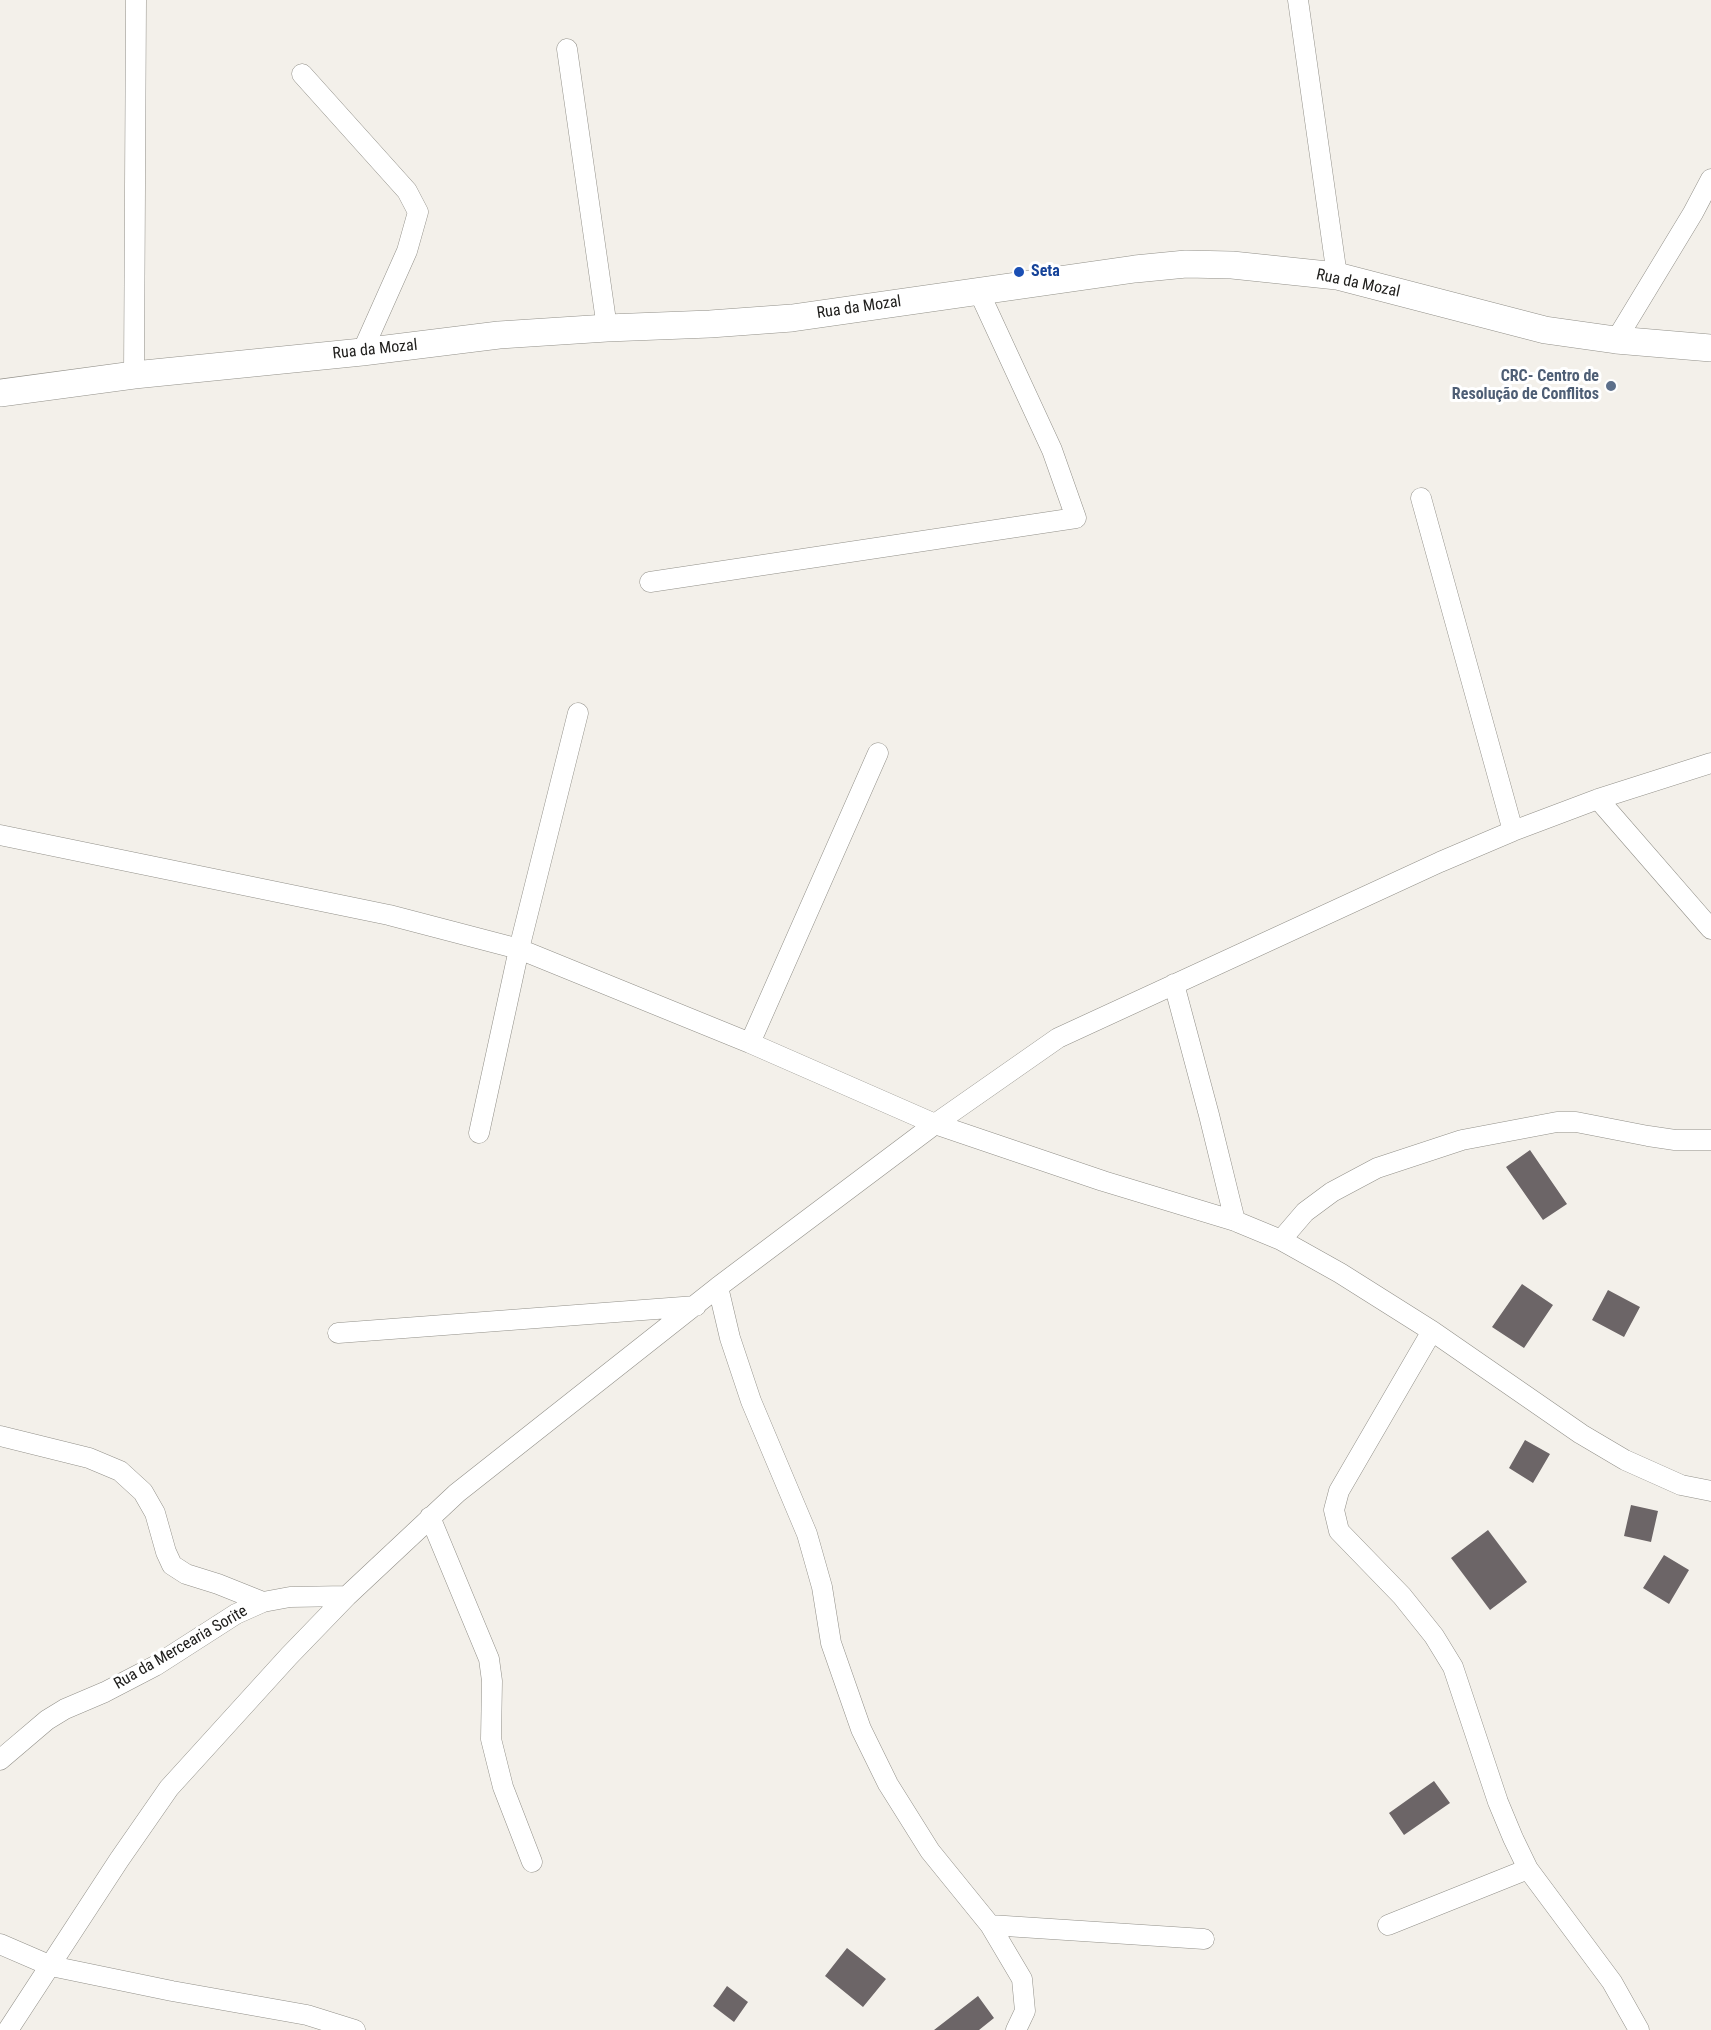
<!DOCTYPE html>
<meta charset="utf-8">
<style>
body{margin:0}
canvas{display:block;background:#f3f0ea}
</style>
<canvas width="1711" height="2030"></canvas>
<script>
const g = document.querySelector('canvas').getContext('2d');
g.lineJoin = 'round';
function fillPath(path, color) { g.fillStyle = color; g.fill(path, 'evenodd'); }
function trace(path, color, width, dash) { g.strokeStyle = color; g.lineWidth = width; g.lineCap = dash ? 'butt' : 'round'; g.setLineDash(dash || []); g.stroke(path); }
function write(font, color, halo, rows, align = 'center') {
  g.font = font + ' "Roboto Condensed",sans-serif'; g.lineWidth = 6; g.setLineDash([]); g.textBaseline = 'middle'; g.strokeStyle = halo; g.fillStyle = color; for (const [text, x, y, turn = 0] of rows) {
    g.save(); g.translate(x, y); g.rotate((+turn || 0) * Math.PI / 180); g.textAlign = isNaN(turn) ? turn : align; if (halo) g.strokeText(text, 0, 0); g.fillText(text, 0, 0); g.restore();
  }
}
const building = new Path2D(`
 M1530,1150L1567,1204L1543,1220L1506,1167Z
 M1522,1284L1553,1305L1524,1348L1492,1327Z
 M1608,1290L1640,1307L1624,1337L1592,1320Z
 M1525,1440L1550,1454L1533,1483L1509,1468Z
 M1631,1505L1658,1511L1651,1542L1624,1536Z
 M1488,1530L1527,1582L1490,1610L1451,1558Z
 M1664,1555L1689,1570L1669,1604L1643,1588Z
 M1434,1781L1450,1803L1404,1835L1389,1813Z
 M847,1948L886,1979L863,2007L825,1976Z
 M727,1986L748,2002L734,2022L713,2006Z
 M978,1996L994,2018L979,2030H934Z`);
const street = new Path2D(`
 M1298,0L1337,276
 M567,49L607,328
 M302,74L407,191L418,212L407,251L362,352
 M1616,340L1693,213L1711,179
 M134,375L136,0
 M1421,498L1513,831
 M650,582L1076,518L1052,450L979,292
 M1598,799L1711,929
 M0,835L389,915L519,949L750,1043L935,1124L1103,1181L1235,1221L1281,1240L1340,1273L1432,1331L1581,1434L1625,1460L1681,1485L1711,1491
 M1174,984L1209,1115L1235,1221
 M750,1043L878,753
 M479,1133L519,949L578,713
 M1281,1240L1305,1212L1332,1192L1377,1168L1462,1140L1557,1122H1576L1648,1136L1675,1140H1711
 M718,1287L730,1338L751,1401L807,1534L822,1587L831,1643L861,1729L888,1784L930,1851L990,1925L1022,1979L1025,2011L1016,2030
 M1432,1331L1339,1491L1334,1510L1339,1531L1402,1596L1434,1636L1453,1667L1498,1802L1513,1838L1528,1869L1612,1982L1639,2030
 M338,1333L696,1306
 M0,1436L89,1458L120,1471L143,1492L155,1513L166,1552L172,1565L186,1574L218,1584L263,1602
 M430,1517L489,1659L492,1681L491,1739L503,1787L532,1862
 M0,1760L47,1720L65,1709L105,1692L155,1666L236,1614L263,1602L290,1597L347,1596
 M990,1925L1204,1939
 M1388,1925L1528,1869
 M0,1944L51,1966L172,1991L307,2015L355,2030
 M8,2030L119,1860L169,1788L289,1656L347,1596L457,1493L718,1287L935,1124L1058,1038L1440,862L1513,831L1598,799L1711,763`);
const secondary = new Path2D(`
 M0,393L134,375L362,352L499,335L607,328L710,324L792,318L1135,269L1186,264L1232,265L1337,276L1545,330L1616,340L1711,348`);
const markers = [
 [1019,272,6,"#1a4fb4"],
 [1611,386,6,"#5c6f8a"]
];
const transitNames = [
 ["Seta",1031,272]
];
const streetNames = [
 ["Rua da Mozal",1358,284,12],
 ["Rua da Mozal",859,308,-8],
 ["Rua da Mozal",375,350,-6],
 ["Rua da Mercearia Sorite",181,1648,-30]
];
const serviceNames = [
 ["CRC- Centro de",1599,377],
 ["Resolução de Conflitos",1599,395]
];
fillPath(building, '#6c6567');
trace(street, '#929089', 21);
trace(secondary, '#929089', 28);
trace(street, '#fff', 20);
trace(secondary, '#fff', 27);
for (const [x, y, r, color] of markers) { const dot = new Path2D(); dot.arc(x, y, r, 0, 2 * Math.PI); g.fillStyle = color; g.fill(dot); trace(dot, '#fff', 2); }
write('bold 16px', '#164399', '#fff', transitNames, 'left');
write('16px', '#21201e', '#fff', streetNames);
write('bold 16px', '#4e5e75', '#fff', serviceNames, 'right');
</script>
